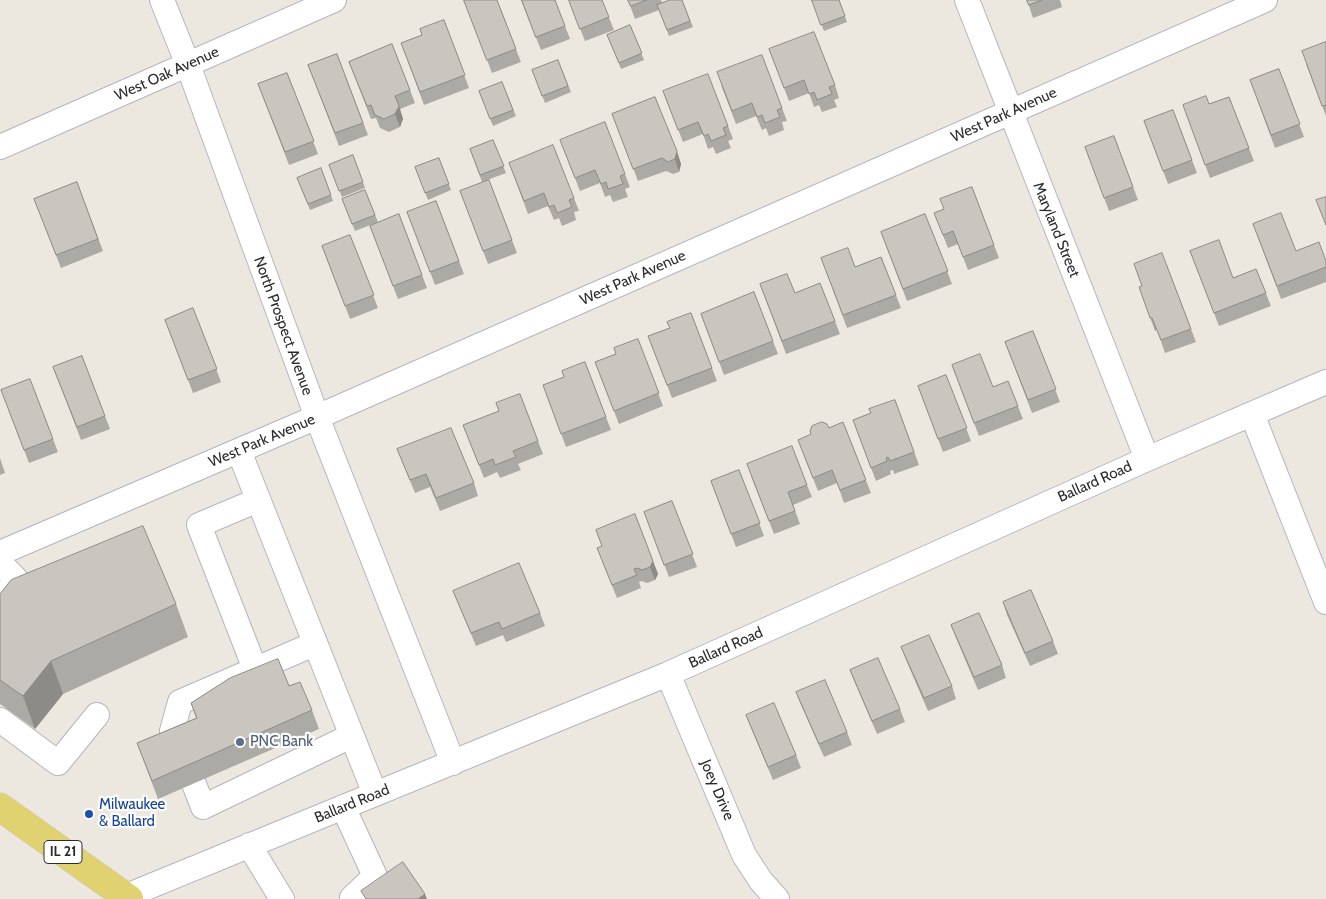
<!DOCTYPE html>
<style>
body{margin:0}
canvas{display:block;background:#ece8e0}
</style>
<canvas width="1326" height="899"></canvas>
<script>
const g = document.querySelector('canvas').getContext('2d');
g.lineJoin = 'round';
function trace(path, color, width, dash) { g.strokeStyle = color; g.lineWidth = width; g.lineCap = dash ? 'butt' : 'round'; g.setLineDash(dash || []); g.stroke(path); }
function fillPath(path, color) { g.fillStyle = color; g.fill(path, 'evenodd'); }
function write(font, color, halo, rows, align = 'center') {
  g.font = font + ' Cabin,sans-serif'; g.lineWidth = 4.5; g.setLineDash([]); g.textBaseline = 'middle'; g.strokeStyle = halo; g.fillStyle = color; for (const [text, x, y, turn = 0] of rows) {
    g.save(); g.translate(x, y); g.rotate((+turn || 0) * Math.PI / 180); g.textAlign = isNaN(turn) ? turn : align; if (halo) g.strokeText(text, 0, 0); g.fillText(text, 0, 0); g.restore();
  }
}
const minor = new Path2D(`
 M162,0L188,65L317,417L453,763
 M967,0L1147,459
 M0,147L334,0
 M1252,414L1326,602
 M239,451L375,794
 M0,553L317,417L1265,0
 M0,563L15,578L0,609
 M255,669L199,525L258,500
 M668,674L744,855L761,881L777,899
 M0,720L58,763L97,715
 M179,747L172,731L180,702L314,644
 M194,784L203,807L351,736
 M343,807L375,876L352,898L353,899
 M249,845L282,899
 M119,899L668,674L1147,459L1326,382`);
const major = new Path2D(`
 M0,807L129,899`);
const wall = new Path2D(`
 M464,0H497L521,62L492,73Z
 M521,0L565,26L570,39L541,50Z
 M569,0H602L614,30L585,41Z
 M628,0H661L662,3L682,0L693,27L669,36L659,10L635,19Z
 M812,0H839L847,22L824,31Z
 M1027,0H1060L1062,7L1033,18Z
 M444,20L469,88L424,105L401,43L422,35Z
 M630,25L644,60L621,69L607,35Z
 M1326,42V116L1306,64Z
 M392,44L415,103L400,109L403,119L400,127L389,132L380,128L376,118L371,119L349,62Z
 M769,49L835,85L839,98L834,100L837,107L822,112L819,105L814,107L809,93L789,101Z
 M337,54L368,135L339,146L308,65Z
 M558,60L571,92L545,103L532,70Z
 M1279,69L1304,137L1275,148L1250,80Z
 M287,73L318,154L289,165L258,84Z
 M502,82L516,116L493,126L479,91Z
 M721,85L782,108L787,121L782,122L784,130L769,136L766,128L762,130L756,116L736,124Z
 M663,91L728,126L733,139L728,141L731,148L716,154L713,147L708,149L703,134L683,142Z
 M655,97L681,164L679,172L673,174L666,171L638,181L612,114Z
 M1229,97L1254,161L1210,178L1183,105L1209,104Z
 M1173,110L1197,173L1168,184L1144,121Z
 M1114,136L1138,200L1109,211L1085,147Z
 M493,140L506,173L482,182L470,149Z
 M565,153L625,174L630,187L625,189L628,197L613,202L610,195L605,197L600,183L580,191Z
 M353,155L365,188L342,197L329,165Z
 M439,158L451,190L428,200L415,167Z
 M509,163L574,198L579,211L574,212L576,220L562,226L559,218L554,220L548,206L528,214Z
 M321,168L333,201L310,210L297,178Z
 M489,180L517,253L488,264L460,191Z
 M77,182L103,251L61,268L34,199Z
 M972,187L999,258L968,270L958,244L948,248L934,213L944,209Z
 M365,190L378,222L355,231L342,199Z
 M436,201L464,274L435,285L407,212Z
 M399,214L427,288L398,299L370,226Z
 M925,214L952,284L907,301L881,232Z
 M1253,224L1296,251L1326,261V282L1281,299Z
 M350,235L378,308L350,319L322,246Z
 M1190,251L1233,278L1256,269L1271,306L1219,326Z
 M1162,253L1196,342L1165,353L1157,330L1155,331L1139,287L1142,286Z
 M881,257L901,308L847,328L821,258L855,267Z
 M820,283L840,334L786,354L760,284L795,293Z
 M754,292L778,354L724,375L701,314Z
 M193,308L221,382L193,393L165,320Z
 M691,313L717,381L672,398L648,336L669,328Z
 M1033,331L1060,402L1032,413L1005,342Z
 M638,339L663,406L619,424L595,362L616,354Z
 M82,356L110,429L81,440L53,367Z
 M585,362L611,430L566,447L543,385L564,377Z
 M952,365L993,387L1008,381L1023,419L979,436Z
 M946,375L971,441L943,452L918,386Z
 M30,379L58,452L29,463L1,390Z
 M520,394L543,454L518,464L521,470L500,478L497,472L484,478L463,425L499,411Z
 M895,400L919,465L894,474L893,470L890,471L891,474L876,481L853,420L871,413Z
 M843,422L871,493L844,503L837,483L818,491L798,440Z
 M397,449L474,483L478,496L440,511L430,487L415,493Z
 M0,458L5,473L0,475Z
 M739,470L764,536L736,547L711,481Z
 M751,476L807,485L812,497L793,505L800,524L774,534Z
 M672,501L697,567L669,577L644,512Z
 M635,514L658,574L655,580L647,583L642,581L639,582L641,588L617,598L602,561V546Z
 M453,591L540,613L545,626L506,642L503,635L476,646Z
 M0,594L176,604L188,637L63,694L35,729L0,704Z
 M1003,602L1053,641L1058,654L1030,666L1007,615Z
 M951,625L1002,665L1006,678L978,690L956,638Z
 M901,647L952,686L956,699L928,711L906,660Z
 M850,670L900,709L905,722L877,734L855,683Z
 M796,692L847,732L852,745L824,757L801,705Z
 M191,703L312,710L319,729L158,799L137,743L196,718Z
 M746,715L796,755L801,768L773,780L751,728Z`);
const shadedWall = new Path2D(`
 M399,106L403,119L400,127L395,114Z
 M677,151L681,164L679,172L675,159Z
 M653,561L658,574L655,580L650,567Z
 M51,661L63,694L35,729L23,696Z
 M425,894L427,899H418Z`);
const building = new Path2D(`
 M464,0H497L516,49L487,60Z
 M522,0H555L565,26L536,37Z
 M569,0H602L609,17L580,29Z
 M628,0H647L631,6Z
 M670,0H682L690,21L667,30L657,5Z
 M812,0H839L845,16L821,25Z
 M1027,0H1042L1029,5Z
 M444,20L465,75L420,92L401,43L422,35L420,29Z
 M630,25L642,53L619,63L607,35Z
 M814,32L835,85L829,87L832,94L817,100L814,92L809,94L804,80L784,88L769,49Z
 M1326,42V105L1322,106L1302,51Z
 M392,44L410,90L395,96L399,106L395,114L384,119L375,115L371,105L367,106L349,62Z
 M337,54L363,123L335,133L308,65Z
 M762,55L782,108L777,110L780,117L765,123L762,115L757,117L752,103L732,111L717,72Z
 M558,60L568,86L542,96L532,70Z
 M1279,69L1300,124L1271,135L1250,80Z
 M287,73L314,141L285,152L258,84Z
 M708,74L728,126L723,128L726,135L711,141L708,134L704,136L698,122L678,130L663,91Z
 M502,82L513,110L490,119L479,91Z
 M1206,96L1209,104L1229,97L1249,148L1205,165L1183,105Z
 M655,97L677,151L675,159L668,162L662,158L633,169L612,114Z
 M1173,110L1192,160L1163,171L1144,121Z
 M605,122L625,174L620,176L623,184L608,189L606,182L601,184L595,170L575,178L560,140Z
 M1114,136L1133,187L1104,198L1085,147Z
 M493,140L504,166L480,175L470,149Z
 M553,145L574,198L569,200L572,207L557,213L554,205L549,207L544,193L524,201L509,163Z
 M353,155L363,182L339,191L329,165Z
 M439,158L449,184L425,193L415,167Z
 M321,168L331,195L308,204L297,178Z
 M489,180L512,240L483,251L460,191Z
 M77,182L98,239L56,255L34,199Z
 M972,187L994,245L963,257L953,231L943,235L934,213L944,209L940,199Z
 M365,190L375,215L352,224L342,199Z
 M1326,197V225L1316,200Z
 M436,201L459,261L430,272L407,212Z
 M1281,213L1296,251L1319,242L1326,261V267L1277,286L1253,224Z
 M399,214L422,275L393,286L370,226Z
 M925,214L948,271L903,289L881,232Z
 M350,235L374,295L345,306L322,246Z
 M1219,240L1233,278L1256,269L1266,293L1214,313L1190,251Z
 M848,248L855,267L881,257L896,295L843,315L821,258Z
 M1162,253L1191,329L1161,340L1152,318H1150L1139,287L1142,286L1134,264Z
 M787,274L795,293L820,283L835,321L782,341L760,284Z
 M754,292L773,341L719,362L701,314Z
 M193,308L217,369L188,380L165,320Z
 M691,313L712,368L667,385L648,336L670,328L667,322Z
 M1033,331L1056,389L1028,400L1005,342Z
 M638,339L659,393L614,411L595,362L616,354L614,348Z
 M980,354L993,387L1008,381L1018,406L974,423L952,365Z
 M82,356L105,416L77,427L53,367Z
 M585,362L606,417L561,434L543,385L564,377L562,371Z
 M946,375L967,428L938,439L918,386Z
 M30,379L53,439L24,450L1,390Z
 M520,394L538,441L513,451L516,457L495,465L493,459L479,465L463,425L499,411L496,403Z
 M895,400L914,452L890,461L888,457L886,458L887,461L871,468L853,420L871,413L869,409Z
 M822,422L827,424L829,428L843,422L866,480L840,490L832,470L813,478L798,440L811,434L810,431L812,426Z
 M451,428L474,483L436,498L426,474L410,480L397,449Z
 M792,446L807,485L788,492L795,511L769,521L747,464Z
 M739,470L760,523L731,534L711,481Z
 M672,501L693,554L664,565L644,512Z
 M635,514L653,561L650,567L642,570L638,568L634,569L637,575L612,585L597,548L602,546L596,530Z
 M143,526L176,604L51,661L23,696L0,680V594L11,580Z
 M519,563L540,613L502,629L499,622L471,633L453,591Z
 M1031,590L1053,641L1025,653L1003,602Z
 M979,613L1002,665L974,677L951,625Z
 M929,635L952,686L924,698L901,647Z
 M878,658L900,709L872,721L850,670Z
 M278,659L289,686L300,682L312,710L152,781L137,743L197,718L191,703L230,678Z
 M825,680L847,732L819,744L796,692Z
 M774,703L796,755L768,767L746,715Z
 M403,862L425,894L418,899H366L361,891Z`);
const markers = [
 [240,742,5,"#5c6f8a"],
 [89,814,5,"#1a4fb4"]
];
const shields = [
 [63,852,38]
];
const shieldNames = [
 ["IL 21",63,852]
];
const streetNames = [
 ["West Oak Avenue",167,74,-24],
 ["West Park Avenue",1004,115,-24],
 ["Maryland Street",1056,230,68],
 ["West Park Avenue",633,278,-24],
 ["North Prospect Avenue",283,326,70],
 ["West Park Avenue",262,441,-23],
 ["Ballard Road",1095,482,-24],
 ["Ballard Road",726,648,-24],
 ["Joey Drive",717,790,67],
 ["Ballard Road",352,804,-22]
];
const serviceNames = [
 ["PNC Bank",250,742]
];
const transitNames = [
 ["Milwaukee",99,805],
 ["& Ballard",99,822]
];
trace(minor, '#b4b5be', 26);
trace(major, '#c8c8c8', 29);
trace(minor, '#fff', 24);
trace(major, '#e1d271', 28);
fillPath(wall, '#acaaa4');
fillPath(shadedWall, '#8c8b86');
fillPath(building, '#c8c6bf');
trace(building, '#8c8b86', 1);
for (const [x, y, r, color] of markers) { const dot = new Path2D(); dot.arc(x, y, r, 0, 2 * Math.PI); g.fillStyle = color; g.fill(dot); trace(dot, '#fff', 2); }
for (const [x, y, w] of shields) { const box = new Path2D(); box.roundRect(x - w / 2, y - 11.5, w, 23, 4); g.fillStyle = '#fff'; g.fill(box); trace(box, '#2c2c2c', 1); }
write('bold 14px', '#2c2c2c', null, shieldNames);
write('15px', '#2c2c2c', '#fff', streetNames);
write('15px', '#4e5e75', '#fff', serviceNames, 'left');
write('15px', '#164399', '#fff', transitNames, 'left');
</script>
